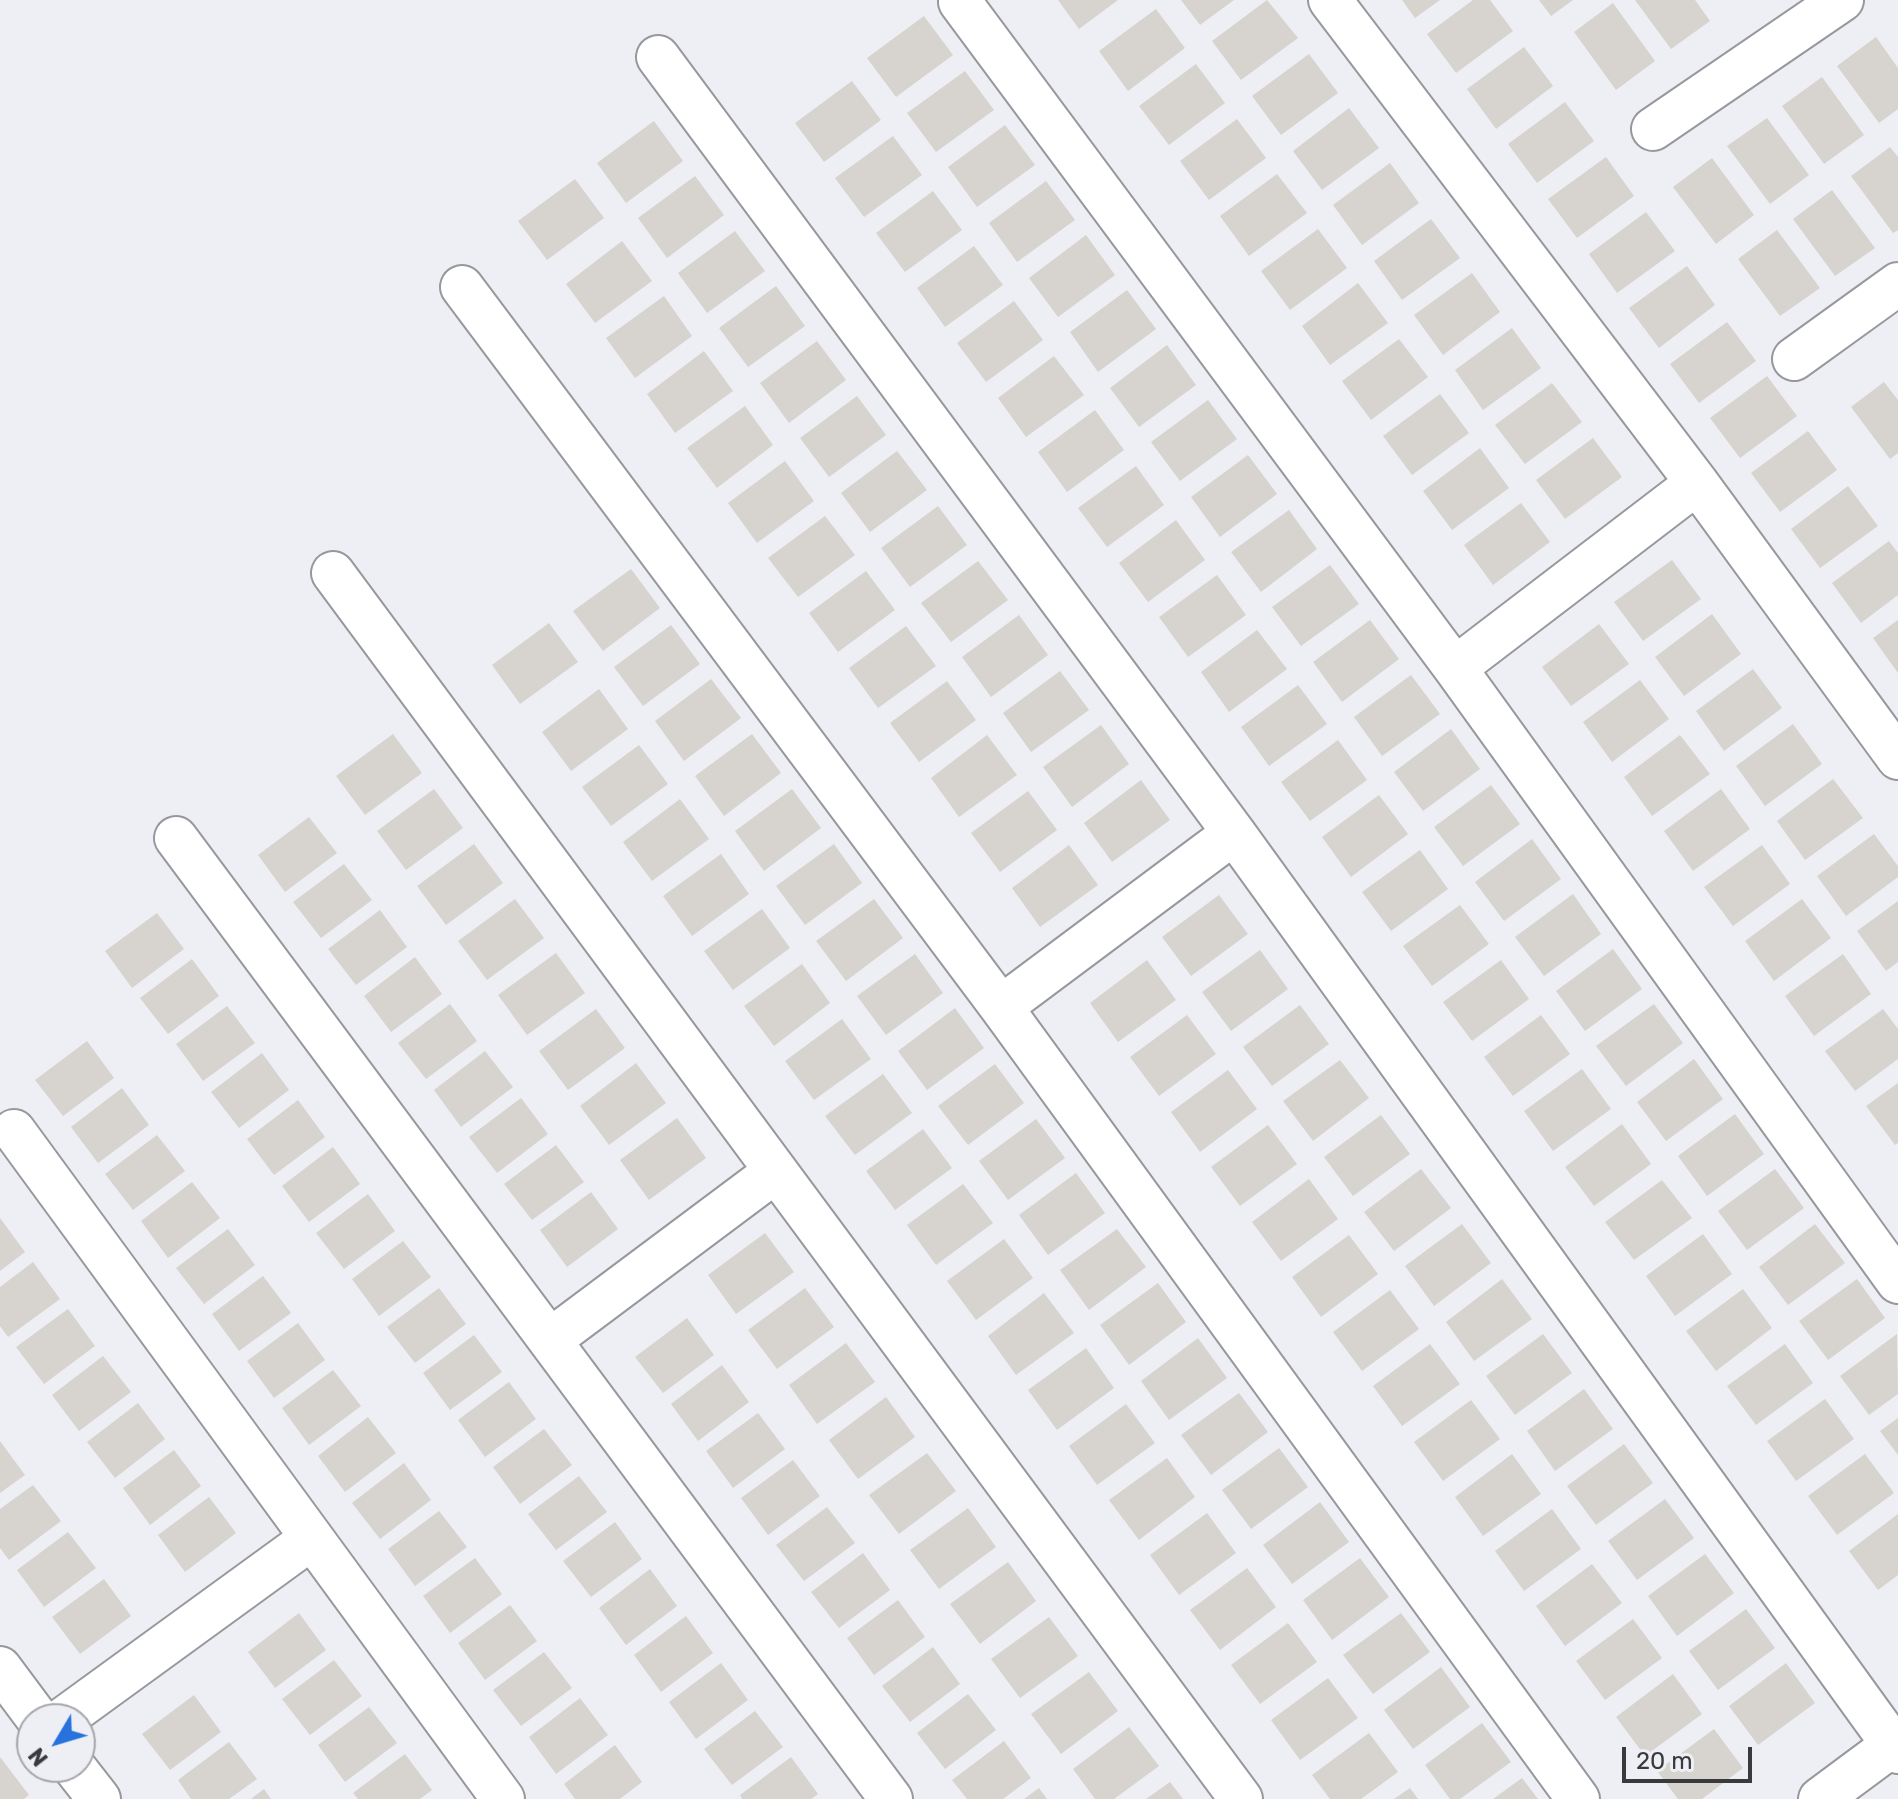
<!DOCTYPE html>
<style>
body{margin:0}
#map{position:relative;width:1898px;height:1799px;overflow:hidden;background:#edeff4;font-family:Rubik,sans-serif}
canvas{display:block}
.north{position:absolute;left:16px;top:1703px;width:80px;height:80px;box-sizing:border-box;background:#edeff4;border:2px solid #a5a7aa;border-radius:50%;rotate:232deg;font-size:22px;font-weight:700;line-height:32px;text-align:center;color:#393a3c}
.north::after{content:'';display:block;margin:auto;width:28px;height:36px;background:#2872de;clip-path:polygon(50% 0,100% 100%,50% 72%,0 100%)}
.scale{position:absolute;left:1622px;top:1747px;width:130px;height:36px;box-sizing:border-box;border:4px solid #393a3c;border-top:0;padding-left:10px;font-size:24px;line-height:28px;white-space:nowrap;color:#393a3c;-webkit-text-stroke:6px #edeff4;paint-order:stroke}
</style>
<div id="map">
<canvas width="1898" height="1799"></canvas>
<div class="north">N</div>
<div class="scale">20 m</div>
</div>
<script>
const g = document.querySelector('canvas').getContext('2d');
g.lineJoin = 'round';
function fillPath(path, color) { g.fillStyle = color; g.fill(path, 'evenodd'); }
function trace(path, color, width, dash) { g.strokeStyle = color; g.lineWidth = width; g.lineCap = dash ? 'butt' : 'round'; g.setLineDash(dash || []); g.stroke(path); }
const building = new Path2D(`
 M1058,0H1118L1079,29Z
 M1181,0H1234L1200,25Z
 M1267,0L1298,38L1241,80L1212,41Z
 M1402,0H1440L1415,18Z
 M1473,0H1490L1513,31L1456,73L1427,34Z
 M1539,0H1573L1551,16Z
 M1635,0H1695L1710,21L1671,49Z
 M1613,3L1655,61L1616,90L1574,32Z
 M1156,9L1185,48L1128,91L1099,51Z
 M924,16L953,55L896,97L867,58Z
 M1876,37L1898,68V109L1879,123L1837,66Z
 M1524,47L1553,86L1496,129L1467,89Z
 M1309,54L1338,93L1281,135L1252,96Z
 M1196,64L1225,103L1169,145L1139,106Z
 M965,71L994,110L936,152L907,113Z
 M1822,77L1864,135L1824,164L1782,106Z
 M852,81L881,120L824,162L795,123Z
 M1565,102L1594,141L1537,183L1508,144Z
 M1349,108L1379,148L1322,190L1293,151Z
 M1767,118L1809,175L1770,204L1727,146Z
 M1237,119L1266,158L1209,200L1180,161Z
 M654,121L683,161L626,203L597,163Z
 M1005,125L1035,165L977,207L948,167Z
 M893,136L922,175L864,217L835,178Z
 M1890,147L1898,157V230L1893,233L1851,176Z
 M1606,157L1634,196L1577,238L1548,199Z
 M1712,158L1754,215L1716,244L1673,187Z
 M1390,163L1419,203L1362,245L1333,205Z
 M1277,174L1307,213L1249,256L1220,216Z
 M695,176L724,215L667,258L638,218Z
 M575,179L604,218L547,260L518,221Z
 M1046,181L1075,220L1017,262L989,223Z
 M1832,190L1875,248L1835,276L1793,219Z
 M933,191L962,230L905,272L876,233Z
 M1646,212L1675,251L1617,293L1589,254Z
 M1431,219L1460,258L1402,300L1374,261Z
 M1318,229L1347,268L1290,310L1261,271Z
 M1777,230L1820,288L1780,316L1738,259Z
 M735,231L765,271L707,313L678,273Z
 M1086,235L1115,275L1058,317L1029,278Z
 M622,241L652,281L595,323L566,284Z
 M974,246L1003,285L945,327L917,288Z
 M1687,266L1715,305L1659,348L1629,308Z
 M1472,273L1500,312L1443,355L1414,315Z
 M1358,283L1388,323L1330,365L1302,326Z
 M776,286L805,326L748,367L719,328Z
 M1127,290L1156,329L1098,372L1070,332Z
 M664,296L692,336L635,378L606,338Z
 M1014,301L1043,340L986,382L957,343Z
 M1727,322L1756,361L1699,403L1670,364Z
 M1512,328L1541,368L1483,410L1455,370Z
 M1399,339L1428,377L1371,420L1342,381Z
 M817,341L846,380L789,423L760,383Z
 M1167,345L1196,385L1139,427L1110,388Z
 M704,351L733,391L675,433L647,394Z
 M1054,356L1084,395L1026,437L998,398Z
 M1767,376L1797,416L1740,458L1710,418Z
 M1884,382L1898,400V453L1890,459L1851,407Z
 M1552,383L1582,422L1525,464L1495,425Z
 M1440,394L1469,433L1412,475L1383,436Z
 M857,396L886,435L829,477L800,438Z
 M1208,400L1237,439L1180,481L1151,442Z
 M745,406L773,445L717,488L687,448Z
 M1095,410L1124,450L1067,492L1038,452Z
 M1808,431L1837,470L1780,512L1751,473Z
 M1593,438L1622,477L1565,519L1536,480Z
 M1480,448L1509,488L1452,530L1423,491Z
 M897,451L927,490L870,532L841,493Z
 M1248,455L1277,494L1220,537L1191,497Z
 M785,461L814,501L757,543L728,503Z
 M1136,466L1164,505L1107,547L1078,508Z
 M1848,486L1878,526L1820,568L1791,529Z
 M1521,503L1550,542L1493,585L1464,545Z
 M938,506L967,545L910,587L881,548Z
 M1289,510L1317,549L1261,592L1231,552Z
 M825,516L855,555L798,597L768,558Z
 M1176,520L1205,560L1148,602L1119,563Z
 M1889,541L1898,553V595L1861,623L1832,583Z
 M1672,560L1701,599L1643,641L1614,602Z
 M978,561L1008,600L951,642L921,603Z
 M1330,565L1359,604L1301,646L1272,607Z
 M631,569L660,608L603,651L573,611Z
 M866,571L895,610L838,652L809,613Z
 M1217,575L1246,615L1188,657L1159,617Z
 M1712,614L1741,654L1684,696L1655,657Z
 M1019,615L1048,655L991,697L962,657Z
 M1370,620L1399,659L1342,702L1313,662Z
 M1898,620V673L1873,638Z
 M549,623L578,662L520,704L492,665Z
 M1599,624L1629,664L1571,706L1542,667Z
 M671,625L700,664L643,706L614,667Z
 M906,626L936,666L878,708L849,668Z
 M1257,630L1287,669L1229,712L1201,672Z
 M1753,669L1782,708L1724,751L1696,711Z
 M1060,671L1089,710L1031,752L1003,713Z
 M1411,675L1440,714L1382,756L1354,717Z
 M711,679L741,718L684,761L655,721Z
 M1640,680L1669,719L1612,762L1583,722Z
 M947,681L976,720L919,762L890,723Z
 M1298,685L1327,724L1269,766L1241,727Z
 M599,689L628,729L571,771L542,732Z
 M1793,724L1822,764L1765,806L1736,766Z
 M1101,725L1129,764L1072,807L1043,767Z
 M1451,729L1480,769L1423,811L1394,772Z
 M393,734L422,773L365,815L336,776Z
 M752,734L781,773L724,816L695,776Z
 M987,735L1017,775L959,817L931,778Z
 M1680,735L1710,774L1652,816L1624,777Z
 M1338,740L1367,780L1310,821L1281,782Z
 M639,745L668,784L611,826L582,787Z
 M1833,779L1863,818L1805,860L1777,821Z
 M1141,780L1170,820L1112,862L1084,823Z
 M1491,785L1520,824L1463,866L1434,827Z
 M434,789L463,828L406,870L377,831Z
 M792,789L821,828L764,871L735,831Z
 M1721,789L1750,829L1693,871L1664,831Z
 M1028,791L1057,830L1000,872L971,833Z
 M1379,795L1408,834L1351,877L1322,837Z
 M680,799L709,839L652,881L623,842Z
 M309,817L337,853L285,892L258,855Z
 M1874,834L1898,866V877L1846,916L1817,876Z
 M1532,839L1561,879L1504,921L1475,882Z
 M474,844L503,883L446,925L417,886Z
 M834,844L862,883L805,925L776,886Z
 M1069,845L1098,885L1040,927L1012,888Z
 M1762,845L1790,884L1733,926L1704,887Z
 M1420,850L1448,889L1391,931L1362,892Z
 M721,854L749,894L692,936L663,896Z
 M344,864L372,900L321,938L293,902Z
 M1573,894L1601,934L1544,976L1515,937Z
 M1219,895L1248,934L1191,976L1162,937Z
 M515,899L544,938L487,980L458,941Z
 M874,899L903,938L846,981L816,941Z
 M1802,899L1831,938L1774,981L1745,941Z
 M1898,901V962L1886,971L1857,931Z
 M1460,905L1489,944L1432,986L1403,946Z
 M762,909L790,948L733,990L704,951Z
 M380,910L407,947L356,985L328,949Z
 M157,913L184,949L132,988L105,951Z
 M1613,949L1642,989L1585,1031L1556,991Z
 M1260,950L1288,989L1231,1031L1202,992Z
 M556,953L585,993L527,1035L498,995Z
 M915,954L943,993L886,1035L857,996Z
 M1843,954L1871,994L1814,1036L1785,996Z
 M415,957L442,994L391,1032L364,996Z
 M192,959L219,996L168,1034L140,998Z
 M1147,960L1176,1000L1118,1042L1090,1003Z
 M1501,960L1529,999L1472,1041L1443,1002Z
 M802,964L830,1003L774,1046L744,1006Z
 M450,1004L477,1041L426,1079L398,1043Z
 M1654,1004L1683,1043L1626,1086L1596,1046Z
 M1300,1005L1329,1044L1272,1086L1243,1047Z
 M227,1006L255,1043L203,1081L176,1044Z
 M955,1008L984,1048L927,1090L898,1051Z
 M596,1009L625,1048L568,1090L539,1051Z
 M1883,1009L1898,1029V1059L1855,1091L1825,1051Z
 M1187,1015L1216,1054L1159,1096L1130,1057Z
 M1541,1015L1570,1054L1513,1096L1484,1057Z
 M842,1019L871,1059L814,1100L785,1061Z
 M87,1041L114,1078L63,1116L35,1080Z
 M485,1051L513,1087L461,1127L434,1090Z
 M262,1053L289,1090L239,1128L211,1092Z
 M1694,1059L1723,1099L1666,1141L1637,1102Z
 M1340,1060L1369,1098L1313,1141L1283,1101Z
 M636,1063L666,1103L609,1145L580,1106Z
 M995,1064L1024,1103L968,1145L938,1106Z
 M1582,1069L1611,1109L1553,1151L1524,1111Z
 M1228,1070L1257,1109L1200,1152L1171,1112Z
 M883,1074L912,1113L855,1155L825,1116Z
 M1898,1083V1143L1895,1145L1866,1106Z
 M122,1088L149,1125L98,1163L71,1127Z
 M521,1098L548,1134L497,1173L469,1137Z
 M298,1100L325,1137L274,1175L247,1139Z
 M1735,1114L1764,1154L1707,1196L1678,1156Z
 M1381,1115L1410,1154L1353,1196L1324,1157Z
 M677,1118L706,1158L649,1200L620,1160Z
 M1036,1119L1065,1158L1008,1200L979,1161Z
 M1622,1124L1651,1164L1594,1206L1565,1167Z
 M1268,1125L1297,1164L1240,1206L1211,1167Z
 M923,1129L952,1168L895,1210L866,1171Z
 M157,1135L185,1171L133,1210L105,1174Z
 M556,1145L584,1182L532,1220L504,1184Z
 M333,1147L360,1184L309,1222L282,1186Z
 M1421,1169L1451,1208L1394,1251L1364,1212Z
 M1775,1169L1804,1208L1747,1250L1718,1211Z
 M1076,1173L1105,1213L1048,1255L1019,1215Z
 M1309,1179L1338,1219L1281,1261L1252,1222Z
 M1662,1180L1692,1218L1634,1260L1605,1222Z
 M192,1182L220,1218L168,1258L141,1221Z
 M963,1184L993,1223L936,1265L907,1225Z
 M591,1192L618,1229L567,1267L540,1230Z
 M368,1194L395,1231L344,1269L316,1233Z
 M0,1218L25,1252L0,1271Z
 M1462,1224L1491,1263L1434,1306L1405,1266Z
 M1815,1224L1845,1263L1788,1305L1759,1267Z
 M228,1229L255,1265L204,1304L176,1268Z
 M1117,1229L1146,1267L1089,1310L1060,1270Z
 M765,1233L794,1272L736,1314L708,1275Z
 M1703,1234L1732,1274L1675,1316L1646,1276Z
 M1349,1235L1378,1274L1321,1317L1292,1277Z
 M1004,1239L1033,1278L976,1320L947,1281Z
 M403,1241L431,1277L379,1316L352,1279Z
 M33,1262L60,1299L8,1337L0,1326V1287Z
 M263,1276L291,1313L239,1351L212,1314Z
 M1502,1279L1532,1319L1474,1361L1446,1322Z
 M1857,1279L1885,1318L1828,1360L1799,1321Z
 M1158,1283L1186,1322L1129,1365L1100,1325Z
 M439,1288L466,1324L415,1363L387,1327Z
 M805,1288L834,1327L777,1369L748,1330Z
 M1743,1289L1772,1328L1716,1371L1686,1331Z
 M1390,1290L1419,1329L1362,1371L1333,1332Z
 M1044,1293L1074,1333L1016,1375L988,1336Z
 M68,1309L95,1346L44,1384L16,1347Z
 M687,1318L714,1355L663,1393L635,1357Z
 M298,1323L325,1360L274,1398L247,1361Z
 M1543,1334L1572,1373L1515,1415L1486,1376Z
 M1897,1334L1898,1394L1869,1415L1840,1376Z
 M474,1335L502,1372L450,1410L423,1373Z
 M1198,1338L1227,1378L1169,1420L1141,1381Z
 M846,1343L875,1382L817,1424L789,1385Z
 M1430,1344L1460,1384L1402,1426L1373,1386Z
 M1785,1344L1813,1383L1756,1425L1727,1386Z
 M1086,1348L1114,1388L1057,1430L1028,1390Z
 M103,1356L131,1392L79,1431L52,1395Z
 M722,1365L749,1402L698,1441L671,1404Z
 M333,1370L361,1406L309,1445L282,1408Z
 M509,1382L536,1419L485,1457L458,1420Z
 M1584,1389L1613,1429L1555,1471L1527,1431Z
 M1239,1393L1268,1432L1211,1475L1181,1435Z
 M886,1397L915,1437L858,1479L829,1440Z
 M1825,1399L1854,1439L1796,1481L1767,1441Z
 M1471,1400L1500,1439L1443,1481L1414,1442Z
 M138,1403L165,1439L115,1478L87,1442Z
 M1126,1404L1155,1443L1097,1485L1069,1446Z
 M758,1413L785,1449L733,1488L706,1451Z
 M368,1417L396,1453L345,1492L318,1456Z
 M1898,1418V1455L1880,1431Z
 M544,1429L572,1465L520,1504L493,1467Z
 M0,1441L25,1475L0,1493Z
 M1624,1444L1653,1483L1596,1525L1567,1486Z
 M1279,1448L1308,1487L1251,1529L1222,1490Z
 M174,1450L201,1486L150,1525L123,1488Z
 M927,1453L956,1491L899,1534L869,1495Z
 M1512,1454L1541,1494L1483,1536L1455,1497Z
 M1865,1454L1894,1493L1837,1535L1808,1496Z
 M1167,1458L1195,1497L1139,1540L1109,1500Z
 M793,1460L820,1496L768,1535L741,1498Z
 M404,1463L431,1500L380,1539L352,1503Z
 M579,1476L607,1512L556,1550L528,1514Z
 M33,1485L61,1521L9,1560L0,1548V1509Z
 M209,1497L236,1533L185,1572L158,1535Z
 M1665,1499L1694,1538L1637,1580L1608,1541Z
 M1320,1502L1349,1542L1292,1584L1263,1545Z
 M827,1507L855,1543L804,1581L776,1545Z
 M968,1508L996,1547L939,1589L910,1550Z
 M1552,1509L1581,1549L1524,1591L1495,1551Z
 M439,1511L467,1547L415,1586L388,1549Z
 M1207,1513L1236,1553L1179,1595L1150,1555Z
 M1898,1514V1575L1878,1590L1849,1551Z
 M615,1522L642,1559L591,1597L563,1561Z
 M68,1532L96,1568L44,1607L17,1570Z
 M863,1553L890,1590L839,1628L811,1592Z
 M1705,1554L1734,1593L1677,1636L1648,1596Z
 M475,1558L502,1594L450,1633L423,1596Z
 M1360,1558L1389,1597L1332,1640L1303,1600Z
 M1008,1562L1036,1601L980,1644L950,1604Z
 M1592,1564L1622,1603L1565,1646L1536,1606Z
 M1247,1568L1276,1607L1220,1650L1190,1610Z
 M650,1569L677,1606L626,1645L599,1608Z
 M104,1579L131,1616L80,1654L52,1617Z
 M898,1600L925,1637L874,1675L847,1638Z
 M510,1605L537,1641L485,1680L458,1643Z
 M1746,1609L1775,1648L1718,1690L1689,1651Z
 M299,1613L326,1650L275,1688L248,1652Z
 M1401,1613L1430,1652L1373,1694L1343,1655Z
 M686,1616L713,1653L661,1692L634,1655Z
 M1049,1617L1078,1656L1020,1698L991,1659Z
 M1633,1619L1662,1658L1605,1700L1576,1661Z
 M1288,1623L1317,1662L1260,1704L1231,1665Z
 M933,1647L960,1684L910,1722L882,1686Z
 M544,1652L572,1688L521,1726L493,1690Z
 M334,1660L362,1696L310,1735L282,1699Z
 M721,1663L748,1700L696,1739L669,1702Z
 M1786,1663L1815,1703L1758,1745L1729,1706Z
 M1441,1667L1470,1707L1413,1749L1384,1710Z
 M1089,1672L1118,1711L1061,1754L1031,1714Z
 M1673,1674L1702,1714L1645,1756L1616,1717Z
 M1328,1678L1358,1718L1300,1760L1271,1720Z
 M968,1694L996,1730L945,1769L917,1733Z
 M194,1695L221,1732L170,1770L142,1734Z
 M580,1698L608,1735L556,1774L529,1737Z
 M369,1707L397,1743L345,1782L318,1745Z
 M755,1711L783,1747L732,1785L704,1749Z
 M1482,1723L1511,1762L1460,1799H1450L1425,1765Z
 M1129,1727L1159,1766L1114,1799H1095L1073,1769Z
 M1714,1729L1743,1768L1702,1799H1678L1657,1771Z
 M1369,1733L1398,1772L1361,1799H1330L1312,1775Z
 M1004,1741L1031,1778L1003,1799H967L952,1780Z
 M229,1742L257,1779L229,1799H191L178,1780Z
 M615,1745L642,1782L620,1799H575L564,1784Z
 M405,1754L432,1790L420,1799H358L353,1793Z
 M0,1757L29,1795L24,1799H0Z
 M791,1757L818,1794L811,1799H742L740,1795Z
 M1522,1778L1538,1799H1493Z
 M1170,1782L1183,1799H1146Z
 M1039,1788L1047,1799H1024Z
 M1410,1788L1418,1799H1394Z
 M264,1789L271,1799H251Z`);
const minor = new Path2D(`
 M1330,0L1697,483L1898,758
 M960,2L1455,668L1898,1282
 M658,57L1234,833L1898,1752
 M1653,129L1842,0
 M462,287L1001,1007L1578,1799
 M1794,359L1898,284
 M333,573L1241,1799
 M1455,668L1697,483
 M176,838L891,1799
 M1001,1007L1234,833
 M14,1131L503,1799
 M550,1340L776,1171
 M0,1668L38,1719
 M63,1719L312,1538
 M74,1767L99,1799
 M1820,1799L1898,1741`);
fillPath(building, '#d7d3cf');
trace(minor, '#96989d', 46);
trace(minor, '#fff', 42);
</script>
